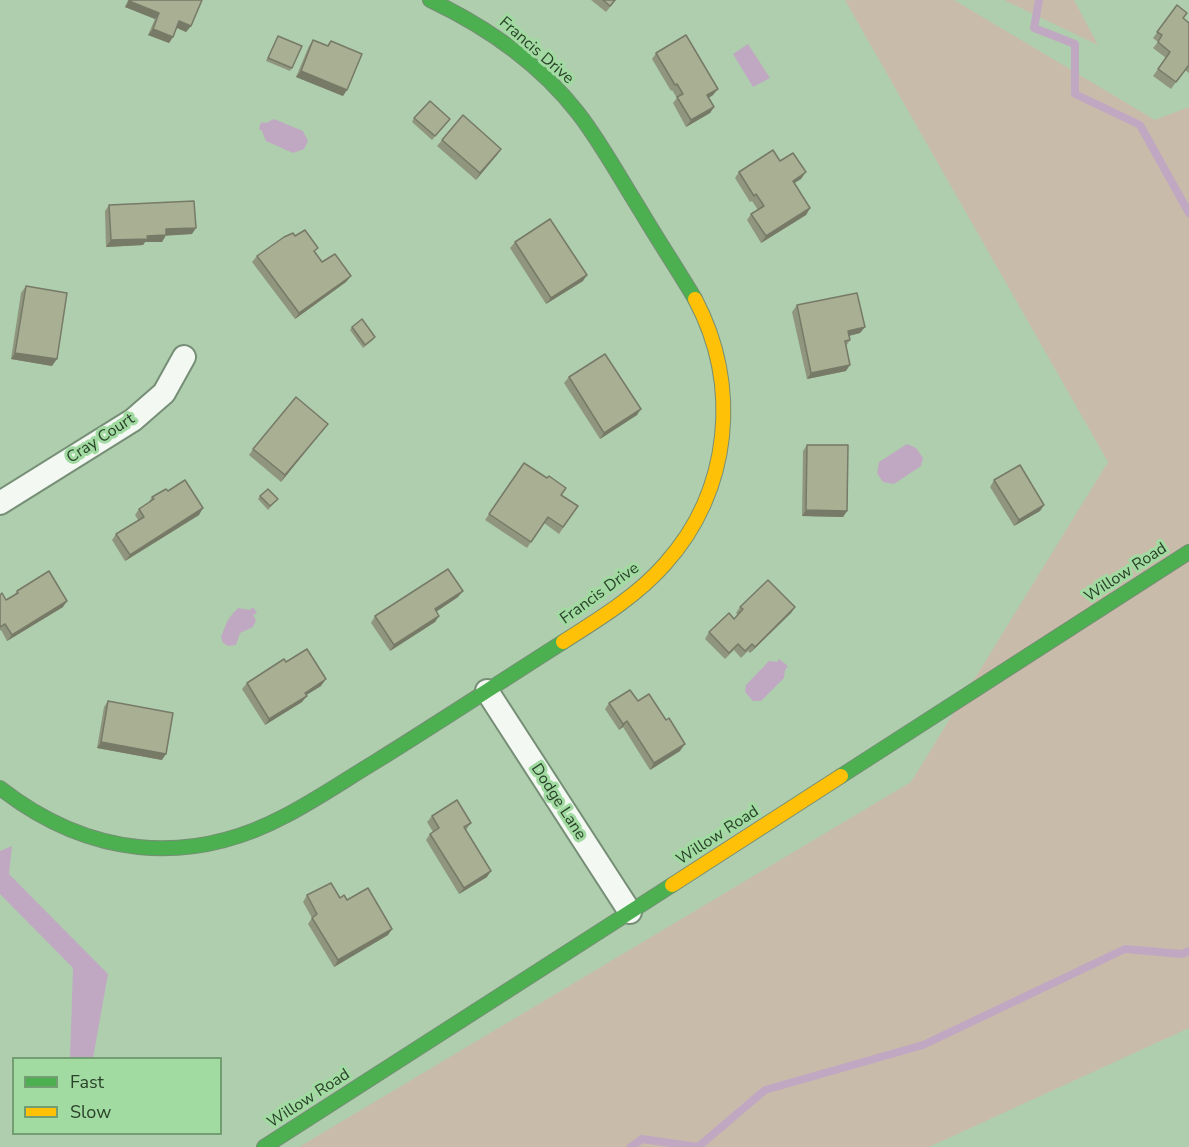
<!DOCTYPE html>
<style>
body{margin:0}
#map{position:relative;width:1189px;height:1147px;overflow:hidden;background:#afceae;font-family:"Nunito Sans",sans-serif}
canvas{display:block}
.legend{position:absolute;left:12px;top:1057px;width:210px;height:78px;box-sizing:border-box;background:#a2dba1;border:2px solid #729e71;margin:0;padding:8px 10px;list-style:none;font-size:18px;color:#2a422a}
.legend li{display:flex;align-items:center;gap:12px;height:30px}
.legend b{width:30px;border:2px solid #729e71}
</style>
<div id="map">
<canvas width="1189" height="1147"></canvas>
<ul class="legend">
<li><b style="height:8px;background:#4caf50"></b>Fast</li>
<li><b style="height:8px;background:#ffc107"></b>Slow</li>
</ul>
</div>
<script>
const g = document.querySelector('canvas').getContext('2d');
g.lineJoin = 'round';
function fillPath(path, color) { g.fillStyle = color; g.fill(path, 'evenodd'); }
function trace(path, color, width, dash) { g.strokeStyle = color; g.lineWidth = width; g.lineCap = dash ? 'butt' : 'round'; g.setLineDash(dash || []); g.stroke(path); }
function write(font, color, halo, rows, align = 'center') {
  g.font = font + ' "Nunito Sans",sans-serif'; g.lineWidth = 6; g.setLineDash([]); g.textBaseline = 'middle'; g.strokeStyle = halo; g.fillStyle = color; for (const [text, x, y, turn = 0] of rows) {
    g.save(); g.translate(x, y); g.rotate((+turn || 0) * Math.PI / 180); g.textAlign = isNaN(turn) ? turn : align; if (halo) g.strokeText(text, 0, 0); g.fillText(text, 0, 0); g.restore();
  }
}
const green = new Path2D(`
 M845,0H954L1155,120L1189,107V1028L929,1147H299L911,782L1108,462Z
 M1004,0H1074L1098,45Z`);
const water = new Path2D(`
 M748,44L770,78L753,87L733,54Z
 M274,119L303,131L308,141L304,149L293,153L266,141L262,131L259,129L261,122L266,123Z
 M907,444L916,448L923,458L921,466L894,484L883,482L877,473L879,462Z
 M253,607L257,613L253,615L256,620L253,627L240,633L236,645L228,646L223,643L221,637C227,623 226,620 238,608L250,610Z
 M779,659L788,666L785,670L784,678L761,701H753L745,692L746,685L769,661L777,662Z
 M12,846L9,874L108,974L93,1058H70L73,968L0,894V851Z`);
const stream = new Path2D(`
 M1039,0L1034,28L1075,44V94L1140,125L1189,213
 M631,1147L642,1139L698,1147L765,1090L923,1045L1125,949L1182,954L1189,951`);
const street = new Path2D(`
 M0,503L133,420L164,393L184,357
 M487,691L630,912`);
const fast = new Path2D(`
 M430,0C487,27 539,63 578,113C602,144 621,180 642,213C659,242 678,270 695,299
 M841,776L1189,552
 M0,788C87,856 187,868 285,816C316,800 345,780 375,762C438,723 500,682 563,642
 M264,1147L672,885`);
const slow = new Path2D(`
 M563,642C599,619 637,596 665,564C731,491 741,385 695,299
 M672,885L841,776`);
const wall = new Path2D(`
 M128,0H202L191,26L186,32L177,28L173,37L169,43L148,35L155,19L125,7Z
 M591,0H616L606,12Z
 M1177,5L1183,18L1189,23V73L1185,70L1171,89L1153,76L1166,58L1153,48L1158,42L1153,38Z
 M278,36L292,68L290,71L266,61Z
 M313,40L327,46L331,41L343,96L296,77L309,46Z
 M656,53L713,95L709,98L714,107L710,113L686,127L673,103L677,98L672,90L671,91L652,59Z
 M414,118L450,119L432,140L412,122Z
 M442,140L501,149L476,180L437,146Z
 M780,161L801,179L794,183L810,208L806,215L761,243L747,220L751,214L758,210L752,201L750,202L735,178L739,172Z
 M109,205L192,234L166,235L162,242H145L143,245L106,247L105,211Z
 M295,236L315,252L322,262L351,276L346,282L295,319L252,262L257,256Z
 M515,242L583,281L546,304L510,248Z
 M26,286L52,366L11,359L21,293Z
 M797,305L865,327L860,333L849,336L850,340L846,346V371L807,379L792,312Z
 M352,327L375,337L373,340L363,348L350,330Z
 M569,377L637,415L600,439L564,383Z
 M328,424L281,482L249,455L253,449Z
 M807,445L847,511L843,517L802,516L803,451Z
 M524,463L561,495L578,506L559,534L544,523L527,548L485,520Z
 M994,480L1044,505L1040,511L1014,526L990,487Z
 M168,491L199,515L125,561L112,540L116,534L138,520L135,515L139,509L148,503L152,497Z
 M260,496L278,499L268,510L258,499Z
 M17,591L63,607L7,641L1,630L0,631V595L6,600L14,595Z
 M458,597L436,612L439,616L435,622L390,651L371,623L375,616Z
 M740,607H795L791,613L750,653L748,651L741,658L734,650L725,659L705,639L709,632L734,619L738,615L736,613Z
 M286,662L321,686L306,695L302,702L265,725L242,689L247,683Z
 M108,701L162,760L97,748L104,707Z
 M638,701L666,720L680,751L650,770L623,727L619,730L605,709L609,703Z
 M432,816L471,823L466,830L487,877L459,894L426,840L430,834L433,832L427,822Z
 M307,895L340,898L347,900L392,929L388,935L334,967L308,924L312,918L303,902Z`);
const shadedWall = new Path2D(`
 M129,1L159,13L155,19L125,7Z
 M179,21L191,26L186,32L175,27Z
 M153,29L173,37L169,43L148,35Z
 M301,71L347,90L343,96L296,77Z
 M718,89L713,95L703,101L707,95Z
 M714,107L710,113L686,127L691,120Z
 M501,149L497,155L476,180L480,173Z
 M806,172L801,179L788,187L793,181Z
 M810,208L806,215L761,243L766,236Z
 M196,228L192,234L162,236L166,229Z
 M166,235L162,242H145L143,245L106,247L111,240L147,236Z
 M587,275L583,281L546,304L551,298Z
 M351,276L346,282L295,319L299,313Z
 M865,327L860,333L844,337L848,331Z
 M15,353L57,359L52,366L11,359Z
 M850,365L846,371L807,379L811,373Z
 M641,409L637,415L600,439L604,433Z
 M328,424L323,430L281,482L285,475Z
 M1044,505L1040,511L1014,526L1019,520Z
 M203,508L199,515L125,561L130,555Z
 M806,510L847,511L843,517L802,516Z
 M463,591L458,597L431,615L435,609Z
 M67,601L63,607L7,641L12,635Z
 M795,607L791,613L750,653L755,647Z
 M439,616L435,622L390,651L394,645Z
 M326,679L321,686L300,699L305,693Z
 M307,696L302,702L265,725L269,719Z
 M627,721L623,727L619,730L623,724Z
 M101,742L166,754L162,760L97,748Z
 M685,744L680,751L650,770L654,763Z
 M491,871L487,877L459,894L464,888Z
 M392,929L388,935L334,967L338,960Z`);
const building = new Path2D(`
 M129,0H202L191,26L179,21L173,37L153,29L159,13L129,1Z
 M603,0H615L610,6Z
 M1177,5L1187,13L1183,18L1189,23V65L1176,82L1158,69L1170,52L1158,42L1162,35L1157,32Z
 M686,35L718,89L707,95L714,107L691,120L677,97L683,94L677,84L675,85L656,53Z
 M278,36L302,46L292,68L268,58Z
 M313,40L328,46L331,41L362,54L347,90L301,71Z
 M430,101L450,119L435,136L414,118Z
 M463,115L501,149L480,173L442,140Z
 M773,150L780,161L793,153L806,172L793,181L810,208L766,236L751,214L764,206L756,194L754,196L739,172Z
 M194,201L196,228L166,229V235L147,236L148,239L111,240L109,205Z
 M550,219L587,275L551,298L515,242Z
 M305,230L318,248L314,251L322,262L335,254L351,276L299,313L257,256L284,237L293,233L295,236Z
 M26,286L67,293L57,359L15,353Z
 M857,293L865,327L848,331L850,340L845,341L850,365L811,373L797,305Z
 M362,319L375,337L365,345L352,327Z
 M605,354L641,409L604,433L569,377Z
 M296,397L328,424L285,475L253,449Z
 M807,445H848L847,511L806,510Z
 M524,463L547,478L549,476L566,488L561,495L578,506L563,527L548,517L531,542L489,514Z
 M1020,465L1044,505L1019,520L994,480Z
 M185,480L203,508L130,555L116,534L144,517L139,509L154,499L152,497L166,489L168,491Z
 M268,489L278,499L270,506L260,496Z
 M448,569L463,591L435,609L439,616L394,645L375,616Z
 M49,571L67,601L12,635L5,624L0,627V595L2,593L6,600L18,593L17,591Z
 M768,580L795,607L755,647L752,644L745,651L738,644L729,653L709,632L729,613L734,619L743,609L740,607Z
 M307,649L326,679L305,693L307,696L269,719L247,683L284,659L286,662Z
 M630,690L638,701L649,694L666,720L669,718L685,744L654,763L627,721L623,724L609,703Z
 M108,701L173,713L166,754L101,742Z
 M457,800L471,823L464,827L491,871L464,888L430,834L439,828L432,816Z
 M331,883L340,898L344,895L347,900L368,888L392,929L338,960L312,918L317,914L307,895Z`);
const streetNames = [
 ["Francis Drive",536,51,41],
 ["Cray Court",101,439,-33],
 ["Willow Road",1126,573,-33],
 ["Francis Drive",600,594,-36],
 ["Dodge Lane",558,802,57],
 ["Willow Road",718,836,-33],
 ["Willow Road",309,1099,-33]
];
fillPath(green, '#c9bbaa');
fillPath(water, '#c0a8c2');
trace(stream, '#c0a8c2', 8);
trace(street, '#758e75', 26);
trace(fast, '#758e75', 16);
trace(slow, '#758e75', 16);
trace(street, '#f3f8f3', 22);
trace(fast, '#4caf50', 14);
trace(slow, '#ffc107', 14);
fillPath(wall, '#90967e');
fillPath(shadedWall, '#767a67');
fillPath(building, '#a8af93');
trace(building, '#767a67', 1.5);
write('16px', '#2a422a', '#a2dba1', streetNames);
</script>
